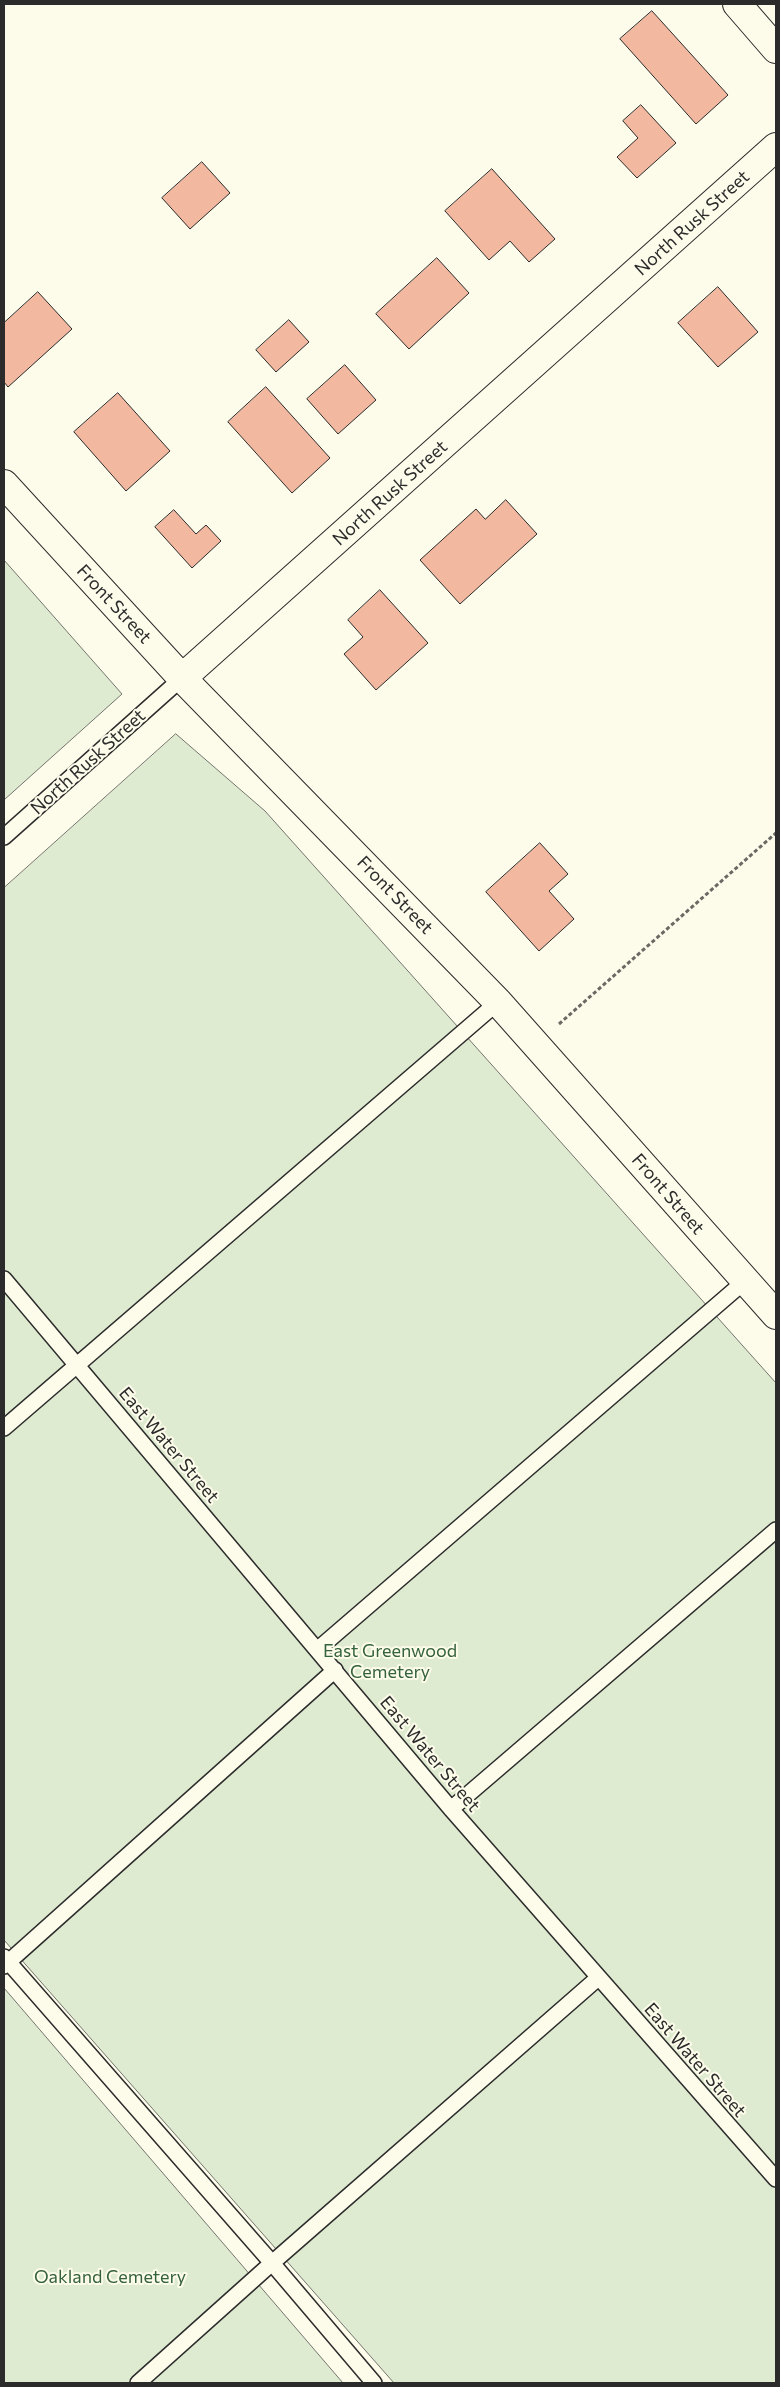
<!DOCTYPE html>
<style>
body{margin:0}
#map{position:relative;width:780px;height:2387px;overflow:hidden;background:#fdfbea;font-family:Commissioner,sans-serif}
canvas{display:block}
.frame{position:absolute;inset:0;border:5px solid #2b2b2b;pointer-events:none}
</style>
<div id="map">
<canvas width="780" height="2387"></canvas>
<div class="frame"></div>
</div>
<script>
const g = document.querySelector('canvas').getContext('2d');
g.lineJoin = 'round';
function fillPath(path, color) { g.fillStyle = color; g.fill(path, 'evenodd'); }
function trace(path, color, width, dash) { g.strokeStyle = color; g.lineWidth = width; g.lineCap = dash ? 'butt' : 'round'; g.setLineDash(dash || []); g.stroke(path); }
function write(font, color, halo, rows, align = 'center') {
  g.font = font + ' Commissioner,sans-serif'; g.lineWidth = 4; g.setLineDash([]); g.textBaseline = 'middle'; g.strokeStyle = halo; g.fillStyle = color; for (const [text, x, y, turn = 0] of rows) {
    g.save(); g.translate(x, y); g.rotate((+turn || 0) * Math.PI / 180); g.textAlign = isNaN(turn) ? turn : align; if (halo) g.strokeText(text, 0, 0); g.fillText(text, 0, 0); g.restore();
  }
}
const green = new Path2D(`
 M4,560L122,694L4,800Z
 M176,734L265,811L776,1383V2383H394L4,1940V888Z
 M4,1988L343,2383H4Z`);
const building = new Path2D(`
 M652,11L728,95L696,124L620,39Z
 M641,105L676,143L637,178L617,157L638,138L623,121Z
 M202,162L230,193L190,229L162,198Z
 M492,169L555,239L529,262L510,241L489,260L445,211Z
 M437,258L469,293L409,349L376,314Z
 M718,287L758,332L718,367L678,323Z
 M38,292L72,329L8,387L4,382V323Z
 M289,320L309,342L276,372L256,350Z
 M345,365L376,400L338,434L307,399Z
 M266,387L330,458L292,493L228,422Z
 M118,393L170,451L126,491L74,432Z
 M506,500L537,534L460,604L420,560L476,509L485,519Z
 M174,510L196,534L206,525L221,541L192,568L155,527Z
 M380,590L428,643L376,690L344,654L363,637L348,620Z
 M540,843L568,874L549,891L574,919L539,951L486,892Z`);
const path = new Path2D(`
 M559,1024L776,833`);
const lane = new Path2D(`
 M4,837L182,678
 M4,1279L451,1809L776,2179
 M4,1428L498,1002
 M317,1650L745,1281
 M451,1809L776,1530
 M4,1957L272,2263L374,2383
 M4,1966L335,1670
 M138,2383L272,2263L598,1978`);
const street = new Path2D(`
 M737,4L776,49`);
const secondary = new Path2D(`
 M4,484L182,678L498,1002L776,1315
 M182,678L776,147`);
const streetNames = [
 ["North Rusk Street",692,223,-42],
 ["North Rusk Street",390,493,-42],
 ["Front Street",114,604,47],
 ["North Rusk Street",88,762,-42],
 ["Front Street",395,895,46],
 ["Front Street",668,1194,49],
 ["East Water Street",169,1445,50],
 ["East Water Street",430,1754,50],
 ["East Water Street",695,2060,49]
];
const parkNames = [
 ["East Greenwood",390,1651],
 ["Cemetery",390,1672],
 ["Oakland Cemetery",110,2277]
];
fillPath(green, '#deebd1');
trace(green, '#74746e', 1);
fillPath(building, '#f2b8a0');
trace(building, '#2b2b2b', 1);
trace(lane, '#2b2b2b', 18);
trace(street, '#2b2b2b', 30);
trace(secondary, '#2b2b2b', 30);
trace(path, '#6a6964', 3, [4, 2.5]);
trace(lane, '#fdfbea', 15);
trace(street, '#fdfbea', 28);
trace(secondary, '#fdfbea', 28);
write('18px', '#2b2b2b', '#fdfbea', streetNames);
write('18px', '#34623c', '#fdfbea', parkNames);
</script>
